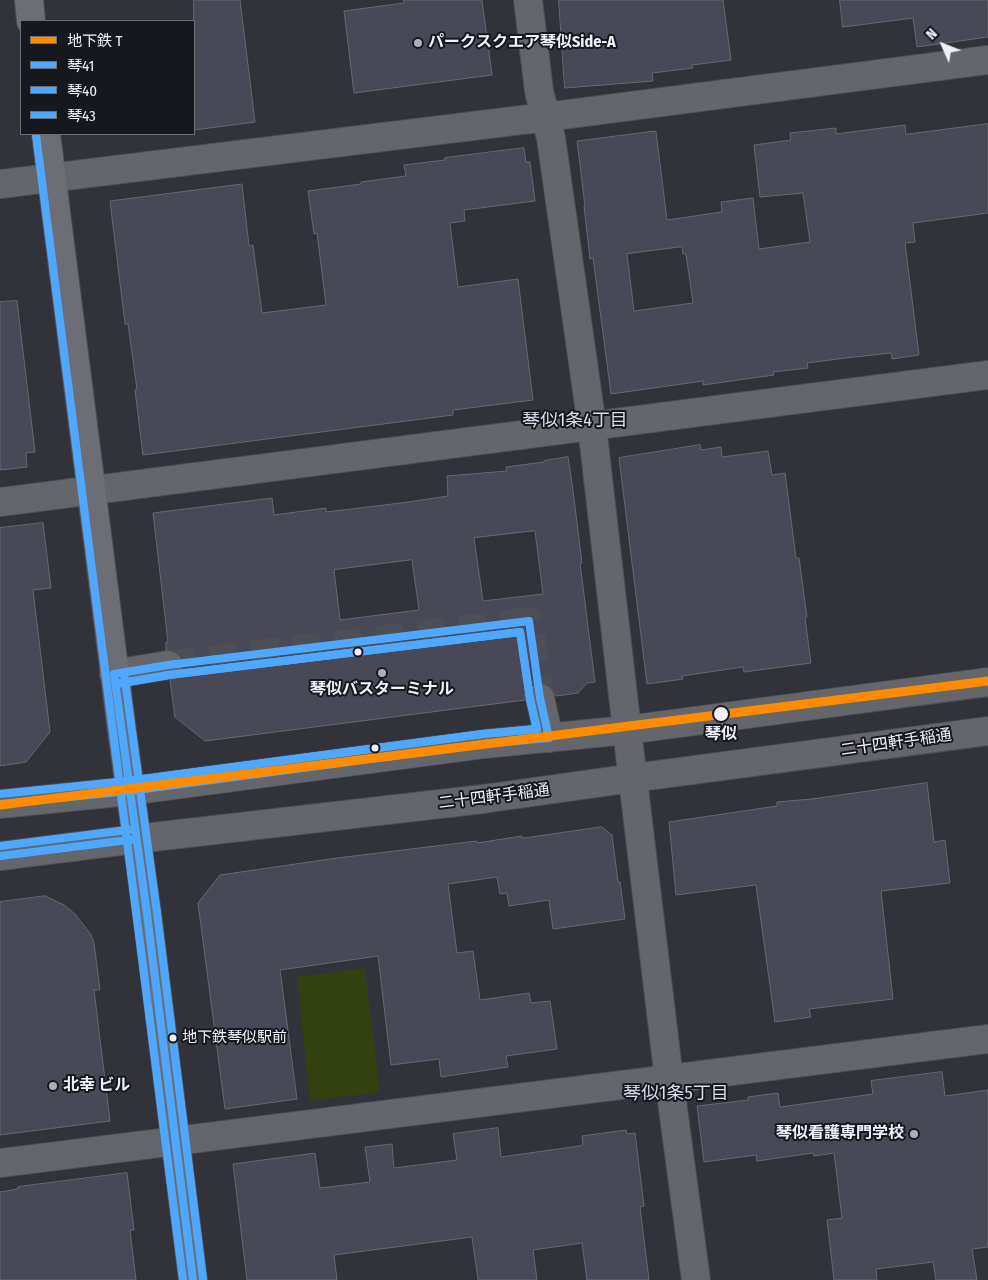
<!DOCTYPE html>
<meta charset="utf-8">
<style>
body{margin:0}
#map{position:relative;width:988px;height:1280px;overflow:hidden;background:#32323a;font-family:"Fira Sans Condensed","Noto Sans JP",sans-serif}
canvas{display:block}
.legend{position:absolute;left:20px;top:20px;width:175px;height:115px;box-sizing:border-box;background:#17181e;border:1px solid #6d6e76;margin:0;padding:6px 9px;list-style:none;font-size:15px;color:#eff0f9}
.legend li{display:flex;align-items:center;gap:10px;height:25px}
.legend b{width:25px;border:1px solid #6d6e76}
.north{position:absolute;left:918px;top:20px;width:50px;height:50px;-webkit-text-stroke:4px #17181e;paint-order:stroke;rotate:314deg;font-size:14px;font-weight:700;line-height:20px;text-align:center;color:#eff0f9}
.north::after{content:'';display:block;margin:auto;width:18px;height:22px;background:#eff0f9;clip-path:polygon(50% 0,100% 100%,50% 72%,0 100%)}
</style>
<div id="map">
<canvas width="988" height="1280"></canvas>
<ul class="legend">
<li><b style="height:6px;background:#ff8c00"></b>地下鉄 T</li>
<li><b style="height:6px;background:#4fa8ff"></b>琴41</li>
<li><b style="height:6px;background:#4fa8ff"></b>琴40</li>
<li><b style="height:6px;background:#4fa8ff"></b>琴43</li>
</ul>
<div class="north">N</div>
</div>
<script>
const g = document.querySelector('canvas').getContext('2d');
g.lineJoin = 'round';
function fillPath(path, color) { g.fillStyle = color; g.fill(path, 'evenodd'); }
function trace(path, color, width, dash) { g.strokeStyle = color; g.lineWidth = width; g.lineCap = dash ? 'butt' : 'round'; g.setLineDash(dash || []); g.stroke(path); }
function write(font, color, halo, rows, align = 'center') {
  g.font = font + ' "Fira Sans Condensed","Noto Sans JP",sans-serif'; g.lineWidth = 4; g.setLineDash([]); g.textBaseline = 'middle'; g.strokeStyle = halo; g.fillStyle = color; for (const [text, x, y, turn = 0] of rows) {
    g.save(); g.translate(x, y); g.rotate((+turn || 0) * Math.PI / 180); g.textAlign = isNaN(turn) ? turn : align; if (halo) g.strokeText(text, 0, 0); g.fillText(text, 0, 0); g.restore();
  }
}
const green = new Path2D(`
 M365,968L380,1092L310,1101L297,977Z`);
const building = new Path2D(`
 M194,0H240L255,122L194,130Z
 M404,0H482L492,75L354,93L344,11L404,3Z
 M559,0H723L731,60L692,65L693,68L652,73L653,81L565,88Z
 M840,0H988V37L917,47L913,18L843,27Z
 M988,124V213L913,223L915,242L905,243L919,355L892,359L891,353L846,358L807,363L808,368L773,372L774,375L703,385V381L611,394L593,258L590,259L584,206H585L577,141L655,131L656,132L667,220L722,212L721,202L753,198L759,249L810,242L803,193L760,197L754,145L791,140L790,133L836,128V134L905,125L906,134ZM682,247L683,254H686L693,303L634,311L627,254Z
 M524,148L526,162H530L535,201L464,210L465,221L450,223L458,287L518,279L533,400L453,410V415L143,455L135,390L137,389L128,324H125L110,201L242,184L249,246L253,245L262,313L326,305L317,233L314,234L308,191L361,184V182L406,176L404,165L445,160V158Z
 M17,301L35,452L26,453L27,467L0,470V302Z
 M700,445L701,450L721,447L722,457L768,451L772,475L785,473L796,558H799L807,617L805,618L811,663L744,672L743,667L682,676L683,679L647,684L619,458Z
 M568,457L572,483L582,563H580L595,682L587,683L578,693L556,696L551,687L545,683H537L529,687L525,693V700L205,741L175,717L170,680L178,677L182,671L183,663L180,655L174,651L166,650V642H168L153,513L272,498L274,515L326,508V512L401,503L448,496L447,476L507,471L506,467L544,462V461ZM535,531L543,594L483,601L474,538ZM412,560L419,610L340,620L334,570Z
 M43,523L51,588L33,590L50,732L26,762L0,766V528Z
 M927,783L934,842L945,840L950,883L881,891L893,999L809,1009L811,1017L775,1022L756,885L676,895L669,822L777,806V802L812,799Z
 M602,827L612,835L618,882H620L625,919L553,929L549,900L509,906L507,893L500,894L497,877L448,884L457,953L473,951L480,1000L529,993L531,1003L550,1001L557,1049L506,1056L508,1067L441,1077L439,1059L391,1065L378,956L280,970L297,1099L225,1109L198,903L220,875L337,858L477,841V843L522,836V838Z
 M45,896L64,905L75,914L85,927L91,935L94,943L100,990H94L110,1121L0,1135V902Z
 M942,1072L945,1096L988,1090V1247L972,1249L977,1280H936L933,1262L876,1269L877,1280H834L827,1220L842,1218L834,1153L814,1156L813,1153L757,1161L756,1155L704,1162L697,1106L748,1100V1097L778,1093L780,1107L873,1094L871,1081Z
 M498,1128L501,1157L579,1146L583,1145L582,1136L626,1130L627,1134L635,1133L644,1206L640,1207L649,1280H587L582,1243L533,1250L537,1280H478L472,1237L334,1255L337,1280H247L233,1164L315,1153L320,1188L370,1182L365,1147L392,1144L394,1168L457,1160L453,1134Z
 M127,1173L134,1230H130L136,1280H0V1192L18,1189V1187Z`);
const minorTunnel = new Path2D(`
 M168,665L529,621L540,698`);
const minor = new Path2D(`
 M528,0L539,91L551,138L592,426L627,730L669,1079L696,1280
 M0,184L546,117L988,60
 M0,502L988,375
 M114,674L168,665
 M540,698L549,738
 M0,804L129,791L484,744L627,730L988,682
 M0,856L136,839L483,799L633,778L988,731
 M0,1163L988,1039`);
const major = new Path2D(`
 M29,0L31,21
 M46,134L122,731L147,914L193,1280`);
const bus1 = new Path2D(`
 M114,674L147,914L193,1280
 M114,674L168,665L529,621L540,698L549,738
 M0,804L129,791L484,744L549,738
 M0,856L136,839`);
const bus2 = new Path2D(`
 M36,135C85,517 135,898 183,1280
 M116,684L169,675L520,632L530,699L537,729L483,734L128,781`);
const bus3 = new Path2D(`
 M124,673L157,913L203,1279
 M0,794L128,781L483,734L537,729L530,699L520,632L169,675L116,684
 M0,846L135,829`);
const metro1 = new Path2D(`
 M0,805L988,681`);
const markers = [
 [418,43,5,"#adaeb6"],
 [358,652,4.5,"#eff0f9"],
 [382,673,5,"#adaeb6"],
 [721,714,8,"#eff0f9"],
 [375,748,4.5,"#eff0f9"],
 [173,1038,4.5,"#eff0f9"],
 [53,1086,5,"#adaeb6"],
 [914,1134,5,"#adaeb6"]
];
const busNames = [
 ["地下鉄琴似駅前",182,1038]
];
const poiNames = [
 ["パークスクエア琴似Side-A",428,43],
 ["琴似バスターミナル",382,690,"center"],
 ["北幸 ビル",63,1086],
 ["琴似看護専門学校",904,1134,"right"]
];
const stopNames = [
 ["琴似",721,735]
];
const streetNames = [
 ["二十四軒手稲通",896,743,-8],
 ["二十四軒手稲通",494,797,-7]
];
const neighbourhoodNames = [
 ["琴似1条4丁目",575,421],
 ["琴似1条5丁目",676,1094]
];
fillPath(green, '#334010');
fillPath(building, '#484857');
trace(building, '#68686f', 1);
trace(minorTunnel, '#4e4e57', 28, [28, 14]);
trace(minor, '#4d4e54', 30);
trace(major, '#4d4e54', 30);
trace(minor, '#65666b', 28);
trace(major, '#6d6d76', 28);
trace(bus1, '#4fa8ff', 8);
trace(bus2, '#4fa8ff', 8);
trace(bus3, '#4fa8ff', 8);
trace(metro1, '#ff8c00', 9);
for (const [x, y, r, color] of markers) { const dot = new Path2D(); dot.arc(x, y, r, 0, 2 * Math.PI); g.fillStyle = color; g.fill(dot); trace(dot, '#17181e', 2); }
write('15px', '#eff0f9', '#17181e', busNames, 'left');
write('bold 16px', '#eff0f9', '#17181e', poiNames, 'left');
write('bold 16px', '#eff0f9', '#17181e', stopNames);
write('16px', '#eff0f9', '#17181e', streetNames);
write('18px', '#dadcee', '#17181e', neighbourhoodNames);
</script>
